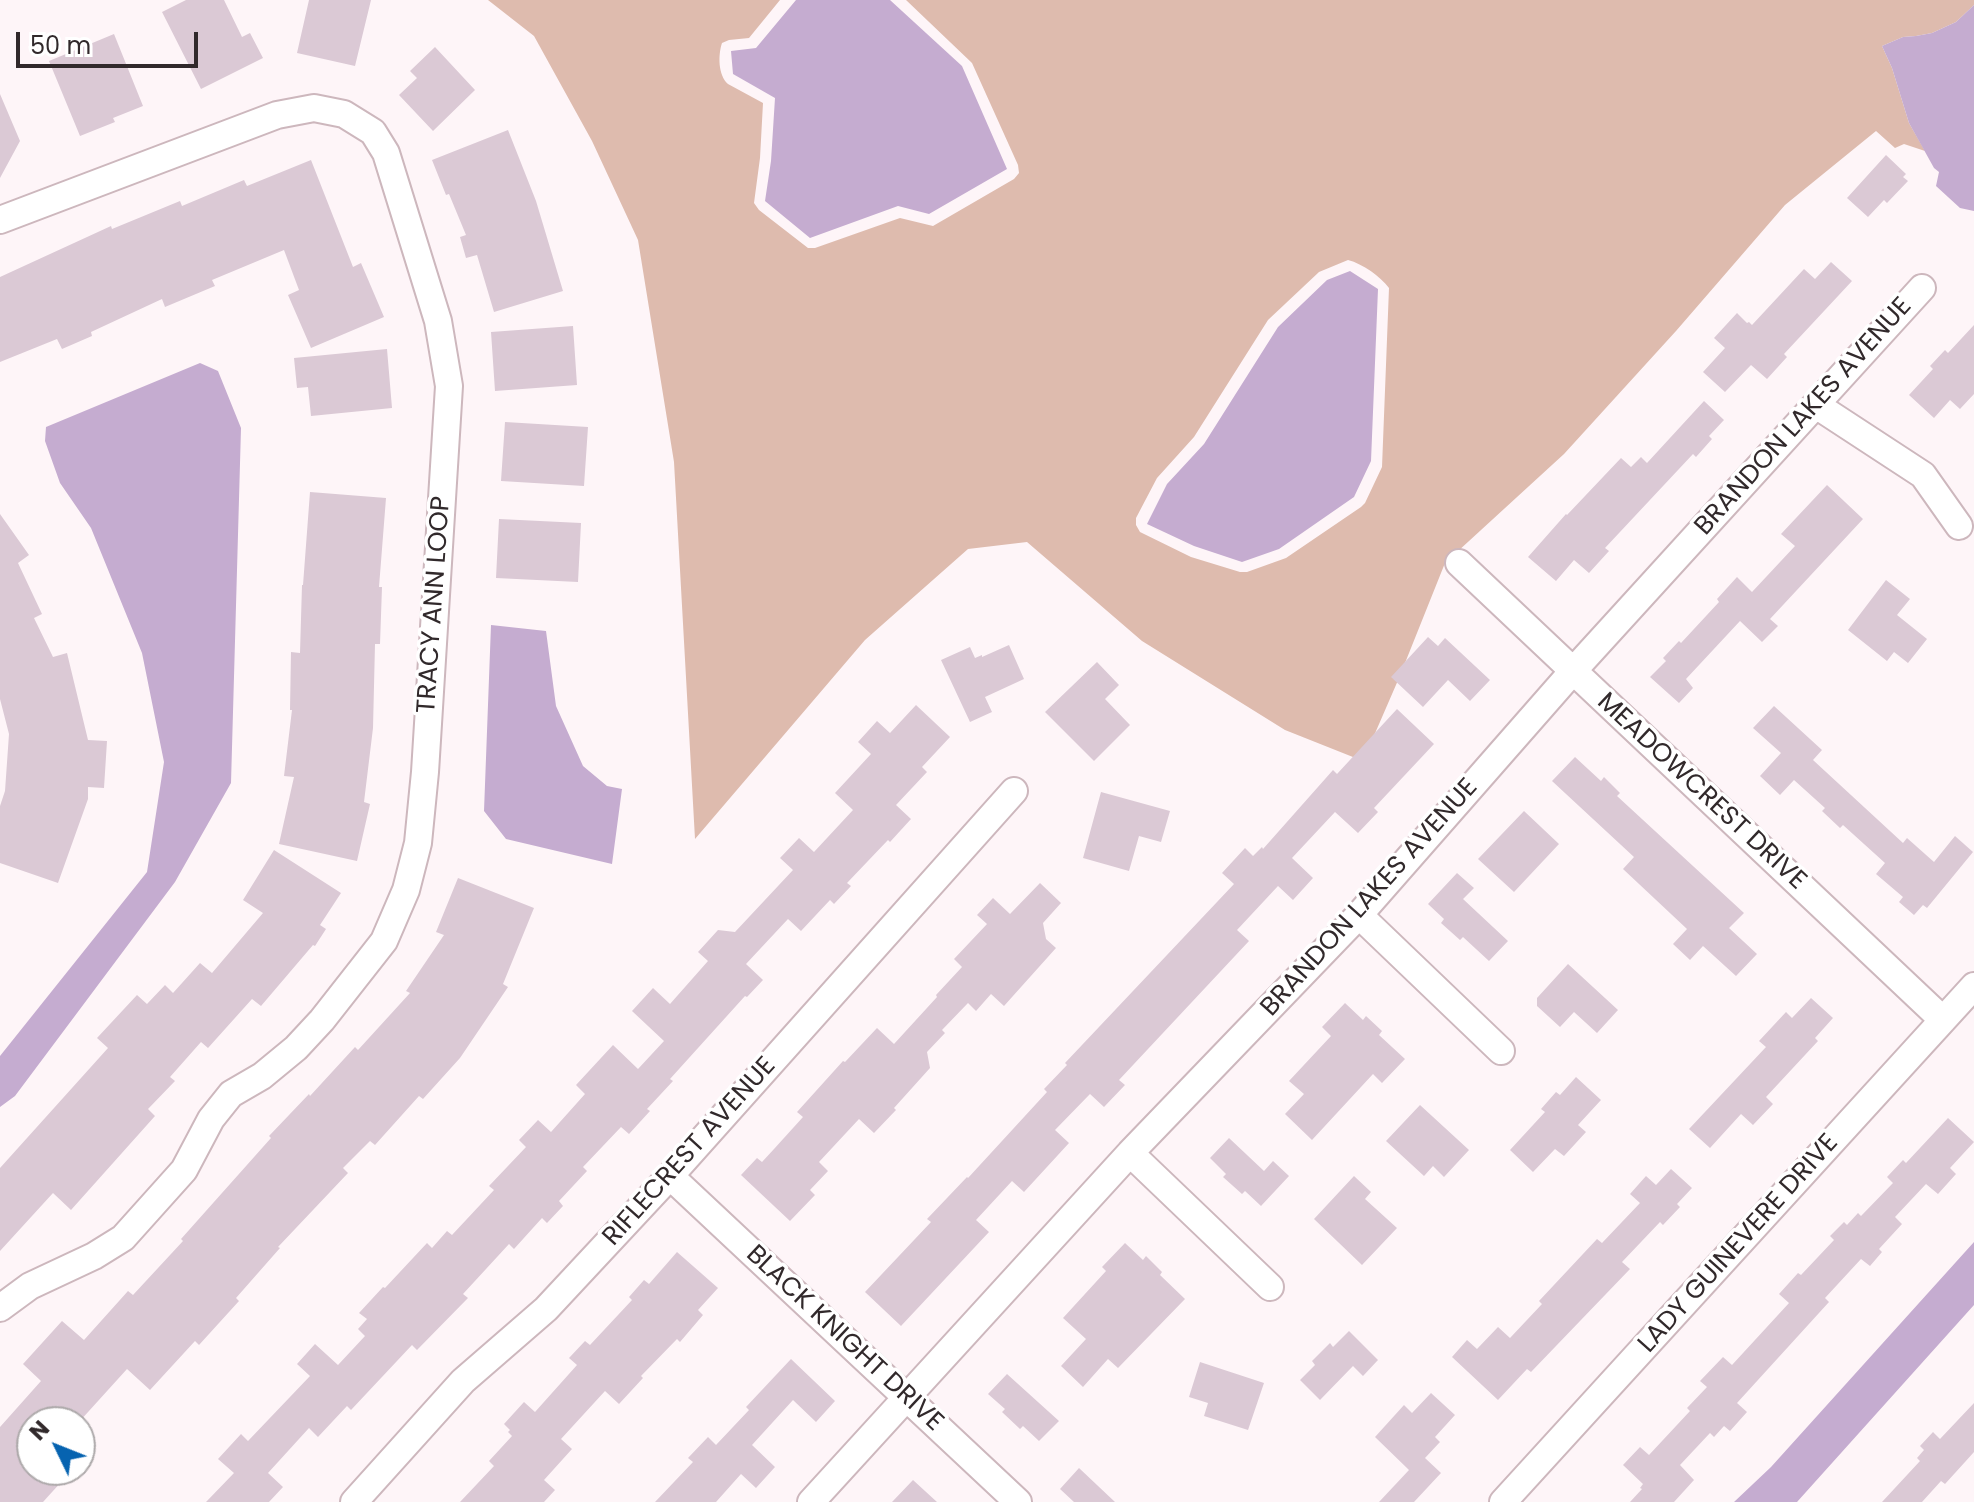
<!DOCTYPE html>
<style>
body{margin:0}
#map{position:relative;width:1974px;height:1502px;overflow:hidden;background:#fef5f8;font-family:Poppins,sans-serif}
canvas{display:block}
.north{position:absolute;left:16px;top:1406px;width:80px;height:80px;box-sizing:border-box;background:#fff;border:2px solid #ada9aa;border-radius:50%;rotate:313deg;font-size:22px;font-weight:700;line-height:32px;text-align:center;color:#31292b}
.north::after{content:'';display:block;margin:auto;width:28px;height:36px;background:#0663b0;clip-path:polygon(50% 0,100% 100%,50% 72%,0 100%)}
.scale{position:absolute;left:16px;top:32px;width:182px;height:36px;box-sizing:border-box;border:4px solid #31292b;border-top:0;padding-left:10px;font-size:24px;line-height:28px;white-space:nowrap;color:#31292b;-webkit-text-stroke:6px #fff;paint-order:stroke}
</style>
<div id="map">
<canvas width="1974" height="1502"></canvas>
<div class="north">N</div>
<div class="scale">50 m</div>
</div>
<script>
const g = document.querySelector('canvas').getContext('2d');
g.lineJoin = 'round';
function fillPath(path, color) { g.fillStyle = color; g.fill(path, 'evenodd'); }
function trace(path, color, width, dash) { g.strokeStyle = color; g.lineWidth = width; g.lineCap = dash ? 'butt' : 'round'; g.setLineDash(dash || []); g.stroke(path); }
function write(font, color, halo, rows, align = 'center') {
  g.font = font + ' Poppins,sans-serif'; g.lineWidth = 7; g.setLineDash([]); g.textBaseline = 'middle'; g.strokeStyle = halo; g.fillStyle = color; for (const [text, x, y, turn = 0] of rows) {
    g.save(); g.translate(x, y); g.rotate((+turn || 0) * Math.PI / 180); g.textAlign = isNaN(turn) ? turn : align; if (halo) g.strokeText(text, 0, 0); g.fillText(text, 0, 0); g.restore();
  }
}
const green = new Path2D(`
 M488,0H780L749,38L729,40L722,43C718,55 718,75 728,84L763,103L760,158L754,203L759,210L808,248H815L900,218L933,226L1014,179L1019,173L1018,165L972,63L906,0H1974V5L1956,22L1932,33L1916,36L1903,37L1882,46L1892,68L1909,123L1925,151L1904,144L1895,148L1876,131L1785,205L1676,331L1564,454L1445,563L1399,678L1363,761L1285,730L1142,641L1027,542L968,549L865,640L695,839L674,462L638,240L592,141L534,36ZM1348,260C1363,264 1380,276 1389,288L1382,467L1365,503L1361,507L1286,558L1247,572H1240L1191,557L1140,532L1136,525V518L1157,478L1194,437L1268,320L1319,272Z`);
const water = new Path2D(`
 M796,0H890L962,66L1007,169L929,214L898,206L810,238L765,201L771,161L775,98L733,74L731,51L756,48Z
 M1974,5V211L1960,208L1936,186L1939,172L1934,168L1909,123L1892,68L1882,46L1903,37L1916,36L1932,33L1956,22Z
 M1350,271L1378,289L1371,461L1354,497L1279,549L1242,562L1194,546L1147,524L1167,484L1204,444L1278,327L1327,280Z
 M200,363L218,371L241,428L231,783L175,882L15,1096L0,1107V1056L147,872L164,762L142,653L91,528L60,483L45,441L46,427Z
 M491,625L546,631L556,706L583,766L607,786L622,789L612,864L506,839L484,811Z
 M1974,1242V1305L1797,1502H1734L1771,1467Z`);
const building = new Path2D(`
 M186,0H224L242,37L250,33L263,58L201,89L162,12Z
 M309,0H371L355,66L297,53Z
 M114,34L143,106L113,118L115,122L80,136L49,61Z
 M435,47L475,90L433,131L399,95L417,78L410,71Z
 M0,94L20,141L0,178Z
 M508,130L536,201L563,291L494,312L477,255L466,258L460,237L466,235L449,194L446,195L432,160Z
 M1886,155L1906,174L1903,177L1908,181L1887,203L1884,200L1868,217L1847,198Z
 M311,160L353,267L361,263L384,317L311,348L288,295L299,290L284,250L212,280L215,286L165,307L162,299L91,332L92,336L62,349L57,339L0,362V277L111,226L112,229L180,201L182,206L244,180L247,186Z
 M1831,262L1852,281L1784,354L1787,357L1767,379L1751,365L1725,392L1703,372L1725,348L1714,338L1737,313L1747,323L1749,322L1752,325L1804,269L1815,279Z
 M1974,325V394L1960,409L1950,400L1934,418L1909,395L1933,369L1930,366L1945,350L1948,353Z
 M573,326L577,385L495,391L491,332Z
 M387,349L392,408L311,416L308,387L297,388L294,358Z
 M1704,401L1724,420L1709,436L1712,439L1696,457L1693,454L1605,548L1609,551L1589,573L1574,560L1556,581L1528,557L1566,514L1567,515L1621,458L1631,467L1641,457L1647,463Z
 M505,422L588,427L584,486L501,481Z
 M1827,485L1863,519L1770,619L1778,626L1762,642L1740,621L1686,679L1693,688L1679,703L1650,677L1666,661L1663,658L1679,641L1681,643L1719,602L1717,599L1737,577L1752,592L1795,546L1781,534Z
 M310,492L386,498L379,587H382L380,644H375L373,728L364,802L370,804L357,861L279,844L294,777L284,776L292,710H290L291,652L300,653L302,585H303Z
 M0,514L29,555L18,563L42,614L34,618L53,657L67,653L88,740L107,741L104,788L88,787V799L58,883L0,863V806L5,791L9,734L0,699Z
 M499,519L581,523L578,582L496,578Z
 M1886,580L1910,599L1897,615L1927,639L1908,663L1894,652L1887,661L1848,630Z
 M1428,637L1438,646L1445,638L1490,680L1470,701L1448,680L1423,707L1391,677Z
 M1009,645L1024,679L985,697L992,712L970,722L941,660L970,647L975,658L982,655V657Z
 M1097,662L1119,685L1105,699L1130,725L1094,761L1045,712Z
 M916,705L950,737L922,767L927,772L896,805L911,819L890,842L888,840L847,883L851,886L834,904L830,900L801,931L788,919L746,964L763,980L747,997L745,996L670,1079L673,1081L647,1109L650,1111L629,1134L621,1127L583,1167L587,1171L559,1201L563,1206L547,1223L542,1218L514,1249L509,1244L463,1294L468,1298L417,1350L412,1345L351,1410L347,1406L318,1437L309,1428L268,1473L283,1487L269,1502H206L234,1473L218,1459L241,1434L248,1441L310,1376L297,1364L315,1344L338,1365L365,1336L358,1329L367,1319L359,1313L383,1287L385,1288L427,1243L432,1248L447,1231L452,1235L494,1190L489,1186L526,1147L519,1140L538,1120L551,1132L585,1094L576,1085L613,1045L638,1069L664,1041L632,1011L653,988L670,1004L708,961L698,952L718,930L735,932L793,870L780,858L799,838L814,852L853,810L835,793L871,754L858,742L877,721L890,733Z
 M1774,706L1822,750L1813,760L1903,843L1907,838L1934,862L1955,836L1973,852L1927,908L1923,905L1914,915L1899,902L1903,897L1876,874L1885,863L1843,825L1840,828L1822,811L1825,808L1794,780L1780,795L1760,776L1781,753L1753,728Z
 M1397,709L1434,744L1374,808L1378,812L1358,833L1335,812L1292,858L1313,878L1293,900L1278,886L1237,930L1249,941L1119,1080L1125,1085L1104,1107L1090,1094L1055,1130L1069,1143L1024,1192L1012,1181L976,1220L989,1232L901,1326L865,1292L931,1222L927,1219L967,1177L968,1178L1047,1092L1044,1089L1067,1065L1065,1063L1234,884L1222,873L1245,848L1253,856L1262,847L1263,849L1333,770L1337,774Z
 M1575,757L1601,781L1604,777L1620,793L1617,796L1744,913L1729,928L1757,954L1736,976L1703,946L1690,960L1673,944L1687,929L1623,869L1634,857L1552,781Z
 M1101,792L1170,811L1161,842L1139,836L1129,871L1083,858Z
 M1524,811L1559,844L1514,892L1478,859Z
 M274,850L341,893L320,925L326,929L315,946L313,945L261,1006L252,999L208,1048L201,1042L170,1077L175,1081L148,1109L155,1116L71,1210L53,1193L0,1251V1168L108,1048L97,1038L137,995L147,1004L165,985L173,993L200,963L212,973L263,913L243,900Z
 M1457,873L1474,888L1463,899L1508,941L1489,961L1463,937L1460,940L1441,923L1444,919L1428,904Z
 M458,878L534,908L503,984L508,987L460,1058L423,1099L419,1096L375,1145L370,1141L343,1168L348,1173L278,1247L280,1248L236,1298L239,1301L199,1345L195,1341L150,1390L127,1369L79,1422H32V1470H72L43,1502H0V1427L41,1381L23,1364L62,1321L84,1340L128,1291L133,1295L183,1241L181,1239L271,1138L269,1136L309,1094L310,1096L355,1047L358,1050L410,993L406,991L444,935L436,932Z
 M1040,883L1061,903L1043,923L1046,939L1056,948L1004,1006L991,994L976,1011L968,1003L942,1030L945,1033L927,1052L930,1068L894,1108L896,1110L874,1133L859,1119L819,1162L828,1171L810,1190L815,1195L790,1221L741,1175L757,1158L762,1162L774,1149L803,1117L797,1112L843,1061L845,1062L877,1028L894,1044L937,997L936,995L962,967L954,959L987,924L977,915L993,898L1010,914Z
 M1568,964L1618,1010L1597,1033L1574,1012L1560,1027L1537,1006V998Z
 M1811,998L1833,1018L1815,1038L1818,1041L1766,1097L1773,1104L1753,1125L1741,1114L1710,1148L1689,1129L1766,1047L1759,1041L1786,1012L1792,1018Z
 M1345,1003L1363,1020L1366,1016L1382,1031L1379,1035L1405,1059L1382,1083L1373,1074L1312,1140L1285,1114L1304,1094L1289,1081L1331,1036L1322,1027Z
 M1576,1077L1601,1100L1578,1125L1586,1132L1564,1156L1555,1149L1533,1172L1510,1150L1545,1112L1541,1109L1556,1092L1560,1095Z
 M1420,1105L1469,1150L1444,1177L1433,1166L1424,1176L1386,1141Z
 M1948,1118L1974,1142L1950,1168L1956,1174L1938,1194L1926,1184L1895,1217L1902,1224L1879,1249L1882,1252L1870,1266L1861,1259L1825,1298L1829,1302L1737,1403L1747,1412L1730,1431L1724,1426L1714,1437L1710,1433L1680,1465L1694,1480L1674,1502H1630L1642,1489L1640,1488L1643,1484L1623,1465L1640,1447L1649,1455L1690,1411L1687,1408L1707,1387L1700,1381L1723,1357L1732,1365L1789,1303L1779,1294L1798,1273L1801,1275L1834,1240L1830,1236L1844,1222L1847,1225L1858,1213L1861,1216L1893,1183L1887,1177L1903,1160L1906,1163Z
 M1229,1138L1264,1171L1273,1161L1289,1176L1261,1206L1245,1191L1242,1194L1223,1177L1226,1174L1210,1158Z
 M1671,1169L1692,1188L1677,1204L1680,1207L1663,1225L1660,1222L1622,1262L1630,1269L1531,1372L1527,1369L1498,1400L1452,1357L1467,1340L1477,1349L1498,1327L1510,1338L1542,1304L1539,1301L1597,1239L1602,1243L1640,1203L1630,1194L1646,1176L1656,1185Z
 M1354,1176L1371,1192L1365,1199L1397,1228L1362,1265L1314,1219Z
 M1125,1243L1143,1260L1146,1256L1162,1272L1160,1275L1185,1299L1118,1368L1108,1359L1083,1387L1061,1366L1086,1339L1063,1318L1106,1271L1102,1267Z
 M677,1252L718,1288L698,1310L703,1315L680,1342L677,1339L641,1376L643,1378L619,1404L605,1391L561,1439L572,1449L544,1480L555,1490L544,1502H460L494,1466L489,1461L512,1436L508,1432L510,1430L504,1424L524,1402L535,1412L577,1365L569,1358L585,1341L590,1345L632,1300L629,1297L644,1280L649,1284Z
 M1349,1331L1378,1360L1363,1376L1353,1366L1320,1400L1300,1380L1315,1365L1312,1361L1330,1343L1333,1347Z
 M791,1359L835,1401L816,1422L793,1400L752,1445L775,1467L756,1488L741,1474L716,1502H655L693,1462L688,1458L708,1437L716,1445L749,1410L746,1407Z
 M1200,1362L1264,1383L1248,1430L1204,1416L1208,1403L1189,1397Z
 M1007,1374L1059,1421L1039,1441L1023,1426L1020,1429L1002,1412L1005,1409L988,1394Z
 M1431,1393L1455,1415L1435,1437L1440,1442L1425,1458L1441,1473L1414,1502H1379L1409,1470L1375,1437L1404,1405L1412,1413Z
 M1974,1403V1452L1965,1462L1945,1484L1941,1481L1922,1502H1882L1920,1461L1917,1458L1924,1450L1920,1446L1933,1432L1940,1439Z
 M1079,1468L1115,1502H1074L1060,1489Z
 M913,1480L937,1502H892Z`);
const street = new Path2D(`
 M0,220L277,115L314,108L344,114L373,132L386,153L438,321L449,386L425,772L418,843L406,890L384,941L322,1020L296,1048L262,1076L231,1094L211,1119L184,1170L123,1238L94,1256L30,1286L0,1308
 M1816,405L1923,475L1959,526
 M1459,563L1943,1020
 M1359,915L1501,1051
 M1130,1153L1270,1287
 M670,1176L1018,1502
 M354,1502L463,1381L546,1309L670,1176L1014,791
 M811,1502L1130,1153L1359,915L1573,671L1922,288
 M1503,1502L1974,986`);
const streetNames = [
 ["BRANDON LAKES AVENUE",1804,417,-48],
 ["TRACY ANN LOOP",435,605,-86],
 ["MEADOWCREST DRIVE",1701,792,43],
 ["BRANDON LAKES AVENUE",1370,898,-48],
 ["RIFLECREST AVENUE",690,1152,-48],
 ["LADY GUINEVERE DRIVE",1739,1244,-48],
 ["BLACK KNIGHT DRIVE",844,1339,43]
];
fillPath(green, '#debbae');
fillPath(water, '#c5acd0');
fillPath(building, '#dbc9d5');
trace(street, '#cdb7bd', 30);
trace(street, '#fff', 26);
write('26px', '#31292b', '#fff', streetNames);
</script>
